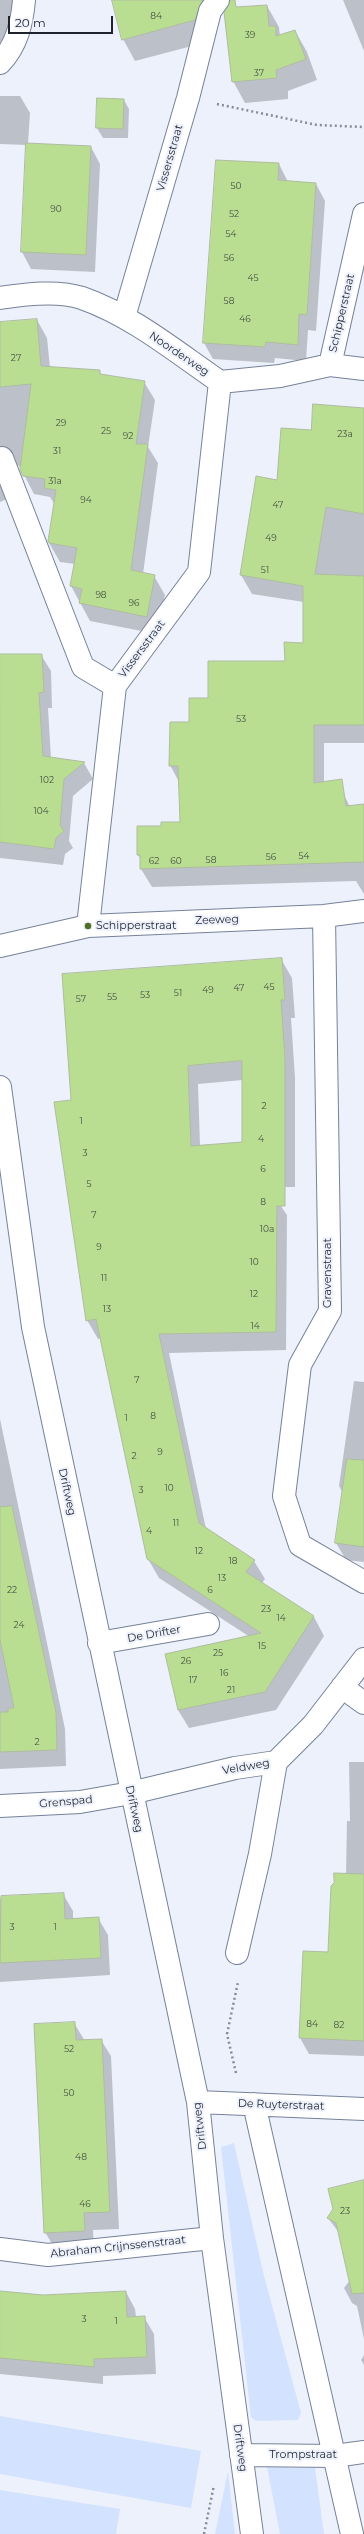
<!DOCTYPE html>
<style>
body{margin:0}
#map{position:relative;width:364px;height:2534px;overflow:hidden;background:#ecf1fb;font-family:Montserrat,sans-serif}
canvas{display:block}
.scale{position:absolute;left:8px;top:16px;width:105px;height:18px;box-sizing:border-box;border:2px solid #1e232c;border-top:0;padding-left:5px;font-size:12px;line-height:14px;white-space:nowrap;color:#1e232c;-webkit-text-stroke:3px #ecf1fb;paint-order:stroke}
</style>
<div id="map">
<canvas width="364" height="2534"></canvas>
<div class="scale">20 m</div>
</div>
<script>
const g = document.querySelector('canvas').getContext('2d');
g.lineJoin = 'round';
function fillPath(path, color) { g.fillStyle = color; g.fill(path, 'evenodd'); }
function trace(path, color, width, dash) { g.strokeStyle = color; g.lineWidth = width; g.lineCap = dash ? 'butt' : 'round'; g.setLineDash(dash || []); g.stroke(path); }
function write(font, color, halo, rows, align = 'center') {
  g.font = font + ' Montserrat,sans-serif'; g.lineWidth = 4; g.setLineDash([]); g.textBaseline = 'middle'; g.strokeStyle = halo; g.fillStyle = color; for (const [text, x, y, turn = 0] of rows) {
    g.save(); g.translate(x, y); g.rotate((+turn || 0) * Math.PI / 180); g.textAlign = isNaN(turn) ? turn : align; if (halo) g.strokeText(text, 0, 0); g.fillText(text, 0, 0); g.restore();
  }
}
const green = new Path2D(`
 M234,2143L263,2272L301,2413L298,2420L256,2421L251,2417L221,2147Z
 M0,2416L201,2451L191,2508L0,2474Z
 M267,2467L315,2468L324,2534H280Z
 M228,2472L235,2534H215Z
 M0,2490L120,2509L116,2534H0Z`);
const shadow = new Path2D(`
 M0,0H19L0,52Z
 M113,0H231L233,8L267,6L279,27L280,36L295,31L307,52L317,80L288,91V99L245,103L233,81L228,9L220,14L207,42L135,61L123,39Z
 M343,0H364V51Z
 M0,96H20L30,113L28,144L91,147L100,164L95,272L31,269L22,252L27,145L0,144Z
 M124,100L129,109L128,138H103L97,128Z
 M217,161L279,164L288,182L316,184L325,201L316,331L308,330L306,361L275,358L274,363L213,359L204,343Z
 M37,320L47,338L50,368L99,371L102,375L144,382L155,400L148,447L158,463L143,574L154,576L165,595L157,634L90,621L71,586L75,564L60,562L49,543L55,505L50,497L34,494L20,467L16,464L0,474V323Z
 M364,409V743H324V783L344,795L350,807L364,805V894L356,881L152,887L141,869V860L138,855V827H162L181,823L179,782L170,765L190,723L209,699L286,662L304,644V602L252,594L241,575L257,477L278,481L312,431Z
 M0,476L7,499L0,502Z
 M0,655H41L51,671L52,708H48L51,758L84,763L93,779L73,796L69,841L73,848L65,854L63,865L0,858Z
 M281,959L292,978L295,1018H291L295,1078V1187H268L287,1215L286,1350L169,1353L206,1529L254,1561L265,1579L262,1583L314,1617L324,1636L276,1710L189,1728L178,1710L166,1654L250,1637L159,1578L148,1559L101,1338L98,1339L87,1320L72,1101ZM243,1080V1143L200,1146L198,1084Z
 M354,1381L364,1382V1562L346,1560L336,1543L343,1493L339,1486Z
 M0,1419L65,1729L66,1766L0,1769Z
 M349,1762H364V2056L309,2054L300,2038L304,1952L328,1953L346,1874L347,1821H350Z
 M63,1894L73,1911V1919L98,1918L108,1935L110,1975L0,1982V1899Z
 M74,2023L85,2041L101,2040L111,2056L119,2229L93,2230L94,2248L55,2249L45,2232Z
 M364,2181V2339L357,2306L352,2303L344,2288L350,2280L340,2234L328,2218Z
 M0,2292L43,2296L126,2292L135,2309L136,2317H144L154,2334L156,2374L103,2376V2384L0,2374Z
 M364,2355V2365L361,2360Z`);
const building = new Path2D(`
 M112,0H203L195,20L122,40Z
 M230,0H235L236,7L267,5L269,26H276V36L295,30L306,59L276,70L277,78L232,82L224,12Z
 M97,98L124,99L123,129L96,128Z
 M26,143L91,146L86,255L21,252Z
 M216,160L279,163L278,180L316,183L307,315L299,314L298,345L266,342L265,347L203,343Z
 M37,319L41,366L100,370V374L145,381L136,444H148L131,570L155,575L147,617L79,603L82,589L70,586L77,548L49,543L48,541L56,490L44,488L45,479L23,476L20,469L31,384L0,387V322Z
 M313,404L364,408V514L326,507L315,574L364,576V725H314V783L342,779L346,806L364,804V862L140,869V855H137V826H161V822H180L178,766H169L170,722H189V698H208V661H285L284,642L303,643V586L240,575L256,476L277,480L281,428L311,430Z
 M0,654H42L44,692L39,693L43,756L85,762L64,779L60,825L64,831L56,838L54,849L0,842Z
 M282,958L285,1000H281L285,1058V1206H277L276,1332L159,1334L199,1523L255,1560L246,1572L314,1616L265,1692L178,1710L165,1654L261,1633L147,1559L96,1319L86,1321L76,1252L54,1102L71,1100L62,974ZM242,1061V1142L191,1146L188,1066Z
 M347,1459L364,1460V1547L335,1543Z
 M12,1506L56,1712L57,1750L0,1752V1712H8V1708H14L0,1640V1507Z
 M334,1873L364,1874V2041L299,2038L303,1951L328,1952L331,1886L334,1883Z
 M64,1893L65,1919L99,1917L101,1958L0,1963L1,1896Z
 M75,2022L76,2040L102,2039L110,2212L84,2213L85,2231L44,2233L34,2024Z
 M364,2180V2293L352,2294L336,2223L327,2218L333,2209L328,2189Z
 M0,2291L43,2295L126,2291L127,2317L145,2316L147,2357L94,2359V2367L0,2358Z`);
const path = new Path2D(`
 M217,104L317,125L364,127
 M236,2073L227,2034L238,1982
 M204,2534L214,2485`);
const minor = new Path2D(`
 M0,63C17,45 22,23 24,0
 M0,298C25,294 58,290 82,298C133,316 176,352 220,382L280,376L330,365L364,369
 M124,317L188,98L210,11L218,0
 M330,365L364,214
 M2,458L83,667L115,686
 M324,916L330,1311L300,1365L284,1496L300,1545L364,1582
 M88,926L115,686L199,572L220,382
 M0,946L88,926L324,916L364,911
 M0,1087L33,1327L198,2102L212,2238L252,2534
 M99,1643L208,1624
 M342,1687L364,1703
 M0,1806L80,1802L131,1793L235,1768L276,1762L313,1725L364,1659
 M237,1953L260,1854L276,1762
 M198,2102L364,2109
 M254,2104L352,2534
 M0,2249L48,2255L212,2238
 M241,2455L335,2456L364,2452`);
const markers = [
 [88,926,4,"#506f25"]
];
const numberNames = [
 ["84",156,16],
 ["39",250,35],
 ["37",259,73],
 ["50",236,186],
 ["90",56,209],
 ["52",234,214],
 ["54",231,234],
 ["56",229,258],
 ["45",253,278],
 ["58",229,301],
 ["46",245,319],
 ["27",16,358],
 ["29",61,423],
 ["25",106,431],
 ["23a",345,434],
 ["92",128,436],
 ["31",57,451],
 ["31a",55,481],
 ["94",86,500],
 ["47",278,505],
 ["49",271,538],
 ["51",265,570],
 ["98",101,595],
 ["96",134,603],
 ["53",241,719],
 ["102",47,780],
 ["104",41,811],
 ["54",304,856],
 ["56",271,857],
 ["58",211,860],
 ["62",154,861],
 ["60",176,861],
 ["45",269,987],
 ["47",239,988],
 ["49",208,990],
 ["51",178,993],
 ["53",145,995],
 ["55",112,997],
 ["57",81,999],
 ["2",264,1106],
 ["1",81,1121],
 ["4",261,1139],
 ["3",85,1153],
 ["6",263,1169],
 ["5",89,1184],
 ["8",263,1202],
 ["7",94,1215],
 ["10a",267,1229],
 ["9",99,1247],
 ["10",254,1262],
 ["11",104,1278],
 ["12",254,1294],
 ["13",107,1309],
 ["14",255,1326],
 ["7",137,1380],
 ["8",153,1416],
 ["1",126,1418],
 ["9",160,1452],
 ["2",134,1456],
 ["10",169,1488],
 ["3",141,1490],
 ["11",176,1523],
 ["4",149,1531],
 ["12",199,1551],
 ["18",233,1561],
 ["13",222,1578],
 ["22",12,1590],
 ["6",210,1590],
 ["23",266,1609],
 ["14",281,1618],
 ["24",19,1625],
 ["15",262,1646],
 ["25",218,1653],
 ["26",186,1661],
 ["16",224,1673],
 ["17",193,1680],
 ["21",231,1690],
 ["2",37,1742],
 ["3",12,1927],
 ["1",55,1927],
 ["84",312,2024],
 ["82",339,2025],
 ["52",69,2049],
 ["50",69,2093],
 ["48",81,2157],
 ["46",85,2204],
 ["23",345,2211],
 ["3",84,2319],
 ["1",116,2321]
];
const streetNames = [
 ["Vissersstraat",170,158,-74],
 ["Schipperstraat",342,313,-77],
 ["Noorderweg",179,354,34],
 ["Vissersstraat",142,649,-53],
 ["Zeeweg",217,920,-2],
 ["Gravenstraat",328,1273,-90],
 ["Driftweg",67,1492,78],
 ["De Drifter",154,1634,-10],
 ["Veldweg",246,1767,-10],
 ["Grenspad",66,1802,-5],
 ["Driftweg",134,1809,78],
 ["De Ruyterstraat",281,2105,2],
 ["Driftweg",200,2126,-97],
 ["Abraham Crijnssenstraat",118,2247,-6],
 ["Driftweg",240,2448,82],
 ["Trompstraat",303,2455]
];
const poiNames = [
 ["Schipperstraat",96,926]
];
fillPath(green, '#d3e2ff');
fillPath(shadow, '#0003');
fillPath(building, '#bade91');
trace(building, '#aebba2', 1);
trace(minor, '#768299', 24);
trace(path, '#868b94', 2.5, [2, 3]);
trace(minor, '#fff', 22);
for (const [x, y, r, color] of markers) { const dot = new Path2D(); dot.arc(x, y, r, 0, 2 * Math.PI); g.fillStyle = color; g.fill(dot); trace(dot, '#ecf1fb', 1.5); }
write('9px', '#455245', null, numberNames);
write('11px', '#1e232c', '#ecf1fb', streetNames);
write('11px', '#1e232c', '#ecf1fb', poiNames, 'left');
</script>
